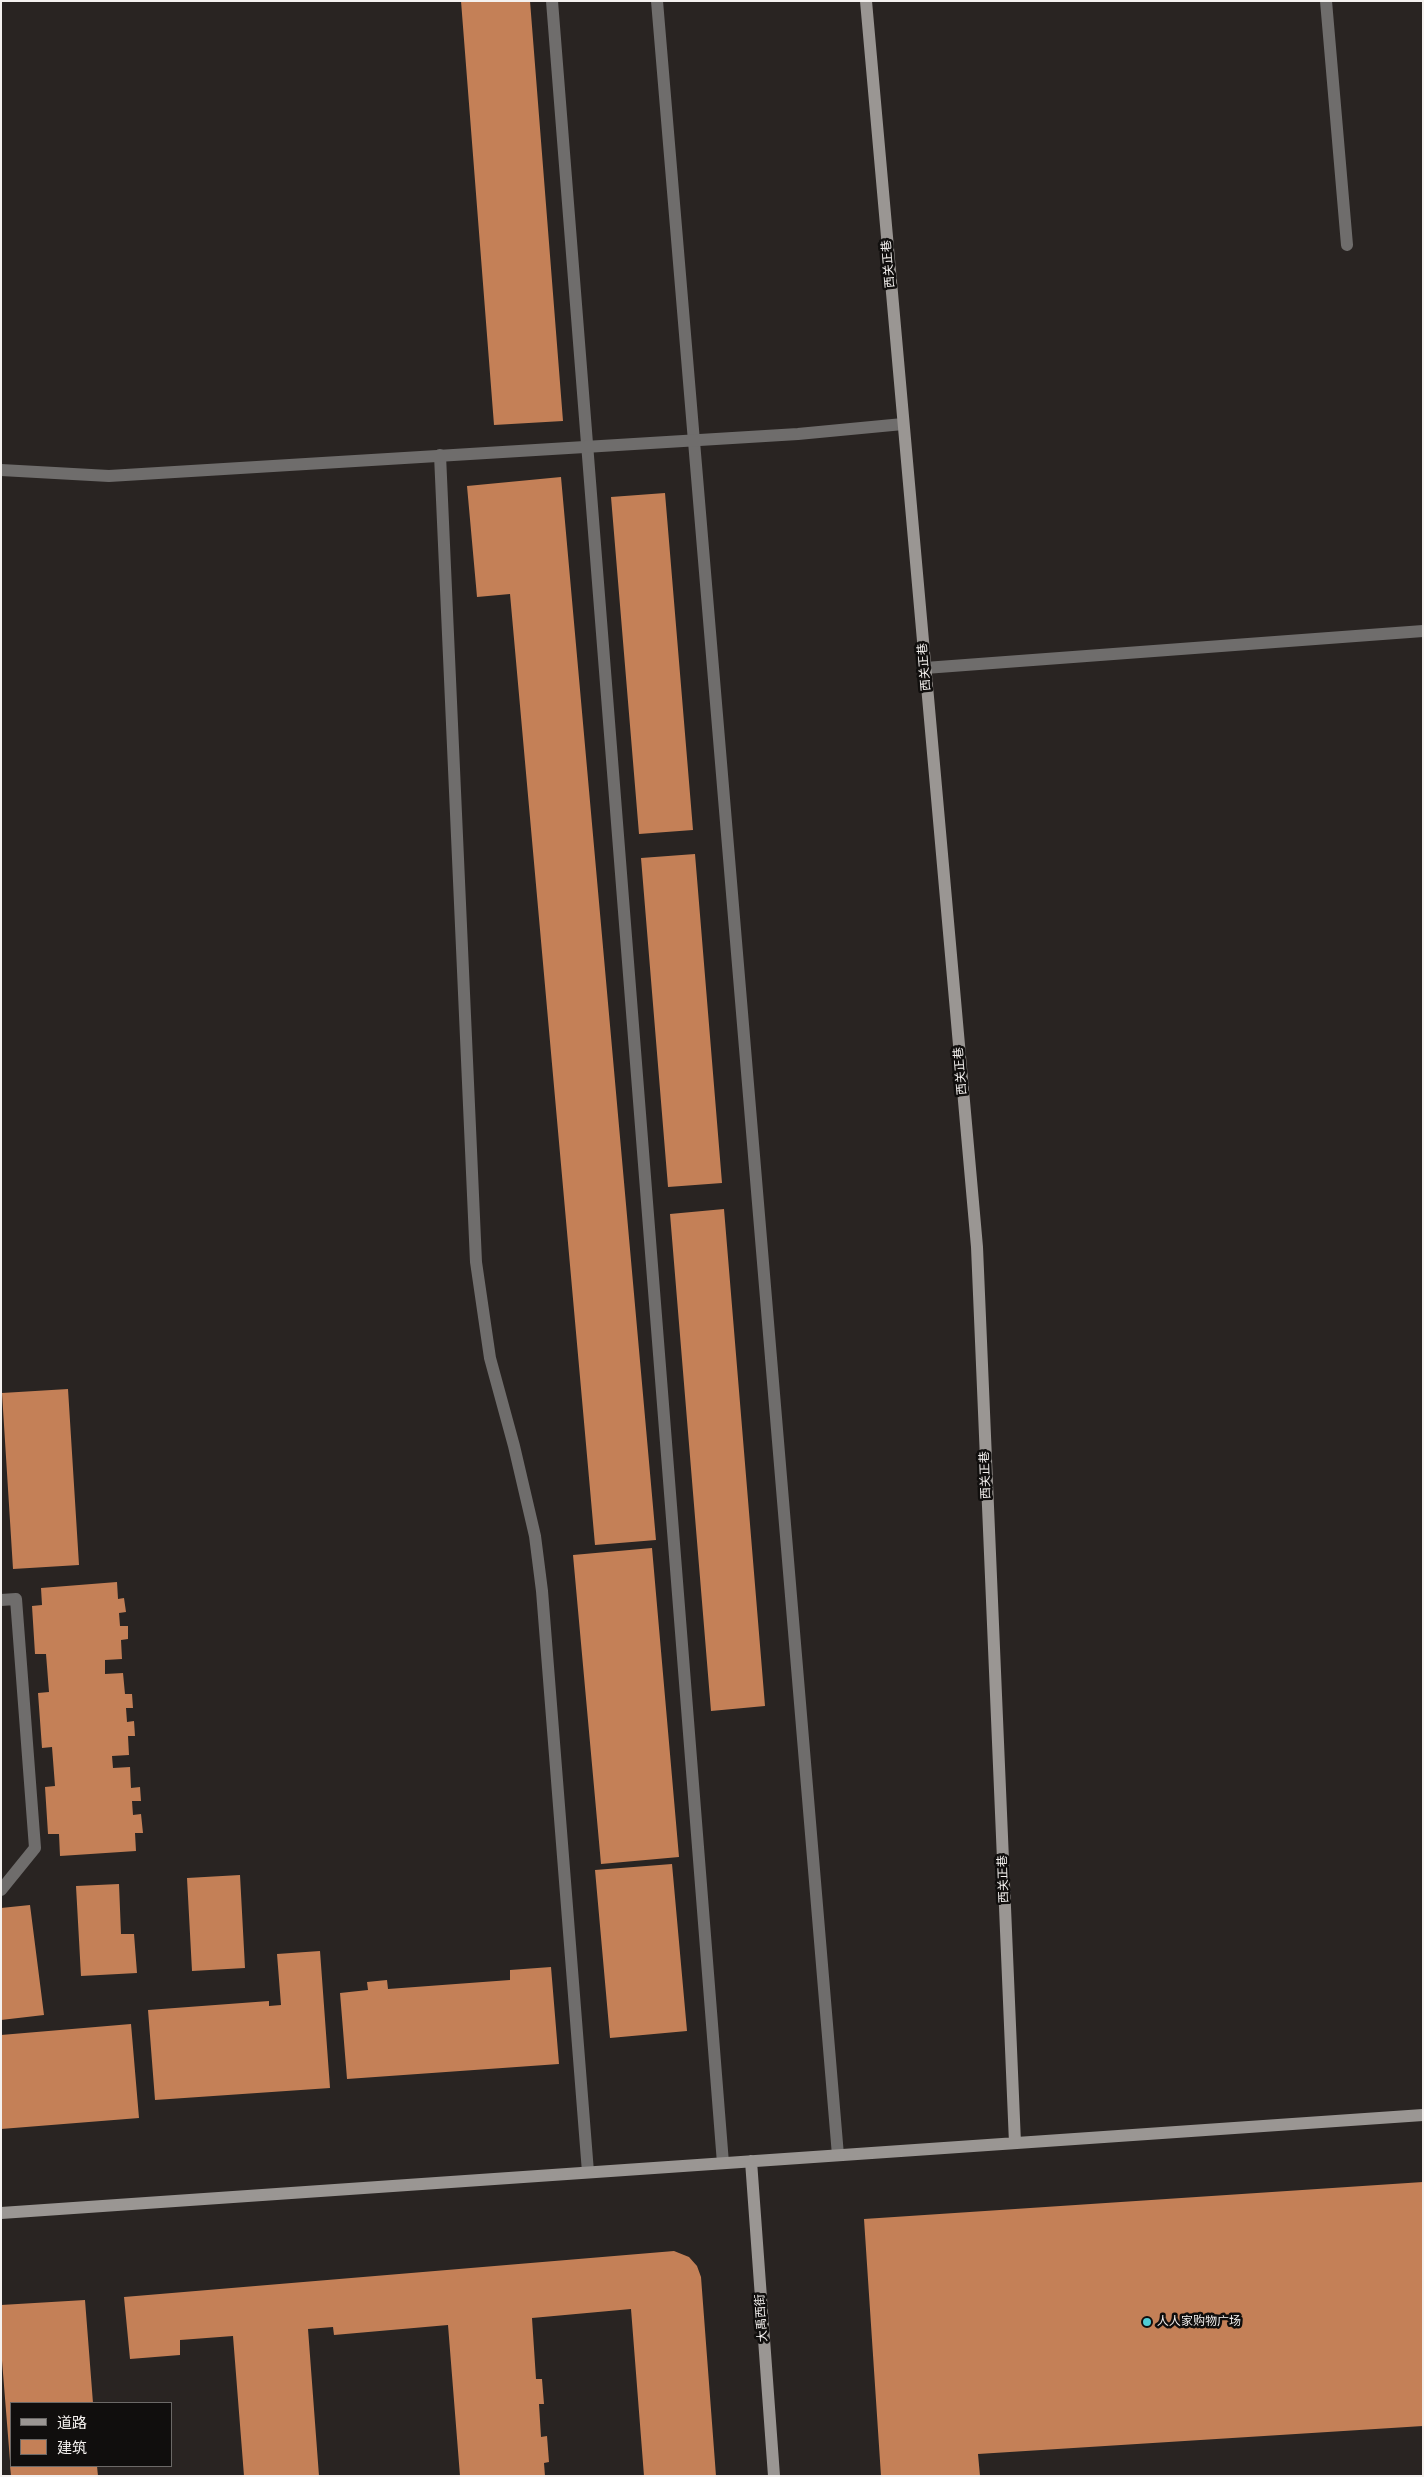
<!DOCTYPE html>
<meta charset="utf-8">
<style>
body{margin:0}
#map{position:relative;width:1424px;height:2477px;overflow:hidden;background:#292422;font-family:Roboto,"Noto Sans SC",sans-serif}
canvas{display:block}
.frame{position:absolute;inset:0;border:2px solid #f4f1ef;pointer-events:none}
.legend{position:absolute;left:10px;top:2402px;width:162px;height:65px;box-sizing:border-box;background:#100e0d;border:1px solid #6b6967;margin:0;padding:6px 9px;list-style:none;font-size:15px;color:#f4f1ef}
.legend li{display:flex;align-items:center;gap:10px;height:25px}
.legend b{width:25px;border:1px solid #6b6967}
</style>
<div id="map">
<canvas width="1424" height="2477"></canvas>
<div class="frame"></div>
<ul class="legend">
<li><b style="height:6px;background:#9a9693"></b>道路</li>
<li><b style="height:14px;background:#c48057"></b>建筑</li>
</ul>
</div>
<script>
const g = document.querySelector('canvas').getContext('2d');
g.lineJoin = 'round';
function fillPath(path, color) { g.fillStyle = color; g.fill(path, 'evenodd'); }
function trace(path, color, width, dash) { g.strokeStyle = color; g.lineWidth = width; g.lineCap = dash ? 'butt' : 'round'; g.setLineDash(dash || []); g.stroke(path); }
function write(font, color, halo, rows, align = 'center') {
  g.font = font + ' Roboto,"Noto Sans SC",sans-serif'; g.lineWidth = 5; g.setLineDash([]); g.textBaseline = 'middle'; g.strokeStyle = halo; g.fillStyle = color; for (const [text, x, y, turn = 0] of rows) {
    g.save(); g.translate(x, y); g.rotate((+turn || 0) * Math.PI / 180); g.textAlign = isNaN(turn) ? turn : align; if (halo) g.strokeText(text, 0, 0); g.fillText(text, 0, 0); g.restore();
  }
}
const building = new Path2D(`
 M461,1H530L563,421L494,425Z
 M561,477L656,1540L595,1545L510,594L477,597L467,486Z
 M665,493L693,830L639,834L611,497Z
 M695,854L722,1183L668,1187L641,858Z
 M724,1209L765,1706L711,1711L670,1214Z
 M68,1389L79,1565L13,1569L2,1393Z
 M652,1548L679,1857L601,1864L573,1555Z
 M117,1582L118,1599L124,1598L126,1612L119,1613L120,1626H128V1639L121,1640L122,1659L105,1660V1674L123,1673L125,1694H132L133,1708H126L127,1722L134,1721L135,1736H128L129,1755L112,1756L113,1768L130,1767L131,1788L140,1787L141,1801H132L133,1815L141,1814L143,1833H135L136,1851L60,1856L59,1834H48L45,1787L55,1786L52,1747L42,1748L38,1693L49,1692L46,1654H35L32,1606L42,1605L41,1588Z
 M672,1864L687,2031L610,2038L595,1870Z
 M240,1875L245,1968L192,1971L187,1878Z
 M119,1884L121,1934H134L137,1973L81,1976L76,1886Z
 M30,1905L44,2015L1,2020V1908Z
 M320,1951L330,2088L155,2100L148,2010L269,2001V2006L281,2005L277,1954Z
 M551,1967L559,2064L347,2079L340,1993L368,1990L367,1982L387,1980L388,1989L510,1980V1970Z
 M131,2024L139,2118L1,2129V2035Z
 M1423,2182V2426L978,2454L980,2476H881L864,2219Z
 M674,2251L689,2257L697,2266L701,2277L716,2476H644L631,2309L532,2318L536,2379H542L544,2404H539L541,2437L547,2436L549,2462L544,2463L545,2476H460L448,2325L334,2335L333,2327L308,2329L319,2476H244L233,2336L180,2340V2355L130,2359L124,2297Z
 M85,2300L93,2403H11L10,2461L1,2348V2305Z
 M10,2466H97L98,2476H11Z`);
const lane = new Path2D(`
 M552,1L723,2163
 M657,1L838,2155
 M1326,1L1347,245
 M440,455L476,1262L490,1358L514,1446L535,1536L542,1591L588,2172
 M925,668L1423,631
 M1,1600L16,1599L35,1848L1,1890`);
const street = new Path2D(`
 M1,470L109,476L798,434L903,424`);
const secondary = new Path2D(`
 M866,1L977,1247L1015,2143
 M751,2161L774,2476
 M1,2213L1423,2115`);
const markers = [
 [1147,2322,5,"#51ccd4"]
];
const streetNames = [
 ["西关正巷",889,264,-95],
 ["西关正巷",925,667,-95],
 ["西关正巷",961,1071,-95],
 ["西关正巷",986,1475,-92],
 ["西关正巷",1004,1879,-92],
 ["大禹西街",762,2318,-94]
];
const poiNames = [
 ["人人家购物广场",1157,2322]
];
fillPath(building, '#c48057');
trace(lane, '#6f6d6c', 12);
trace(street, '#6f6d6c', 12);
trace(secondary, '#9a9693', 12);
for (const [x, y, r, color] of markers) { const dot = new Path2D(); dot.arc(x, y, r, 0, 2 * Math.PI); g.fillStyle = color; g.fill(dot); trace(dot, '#100e0d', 2); }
write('12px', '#f4f1ef', '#100e0d', streetNames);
write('12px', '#f4f1ef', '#100e0d', poiNames, 'left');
</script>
